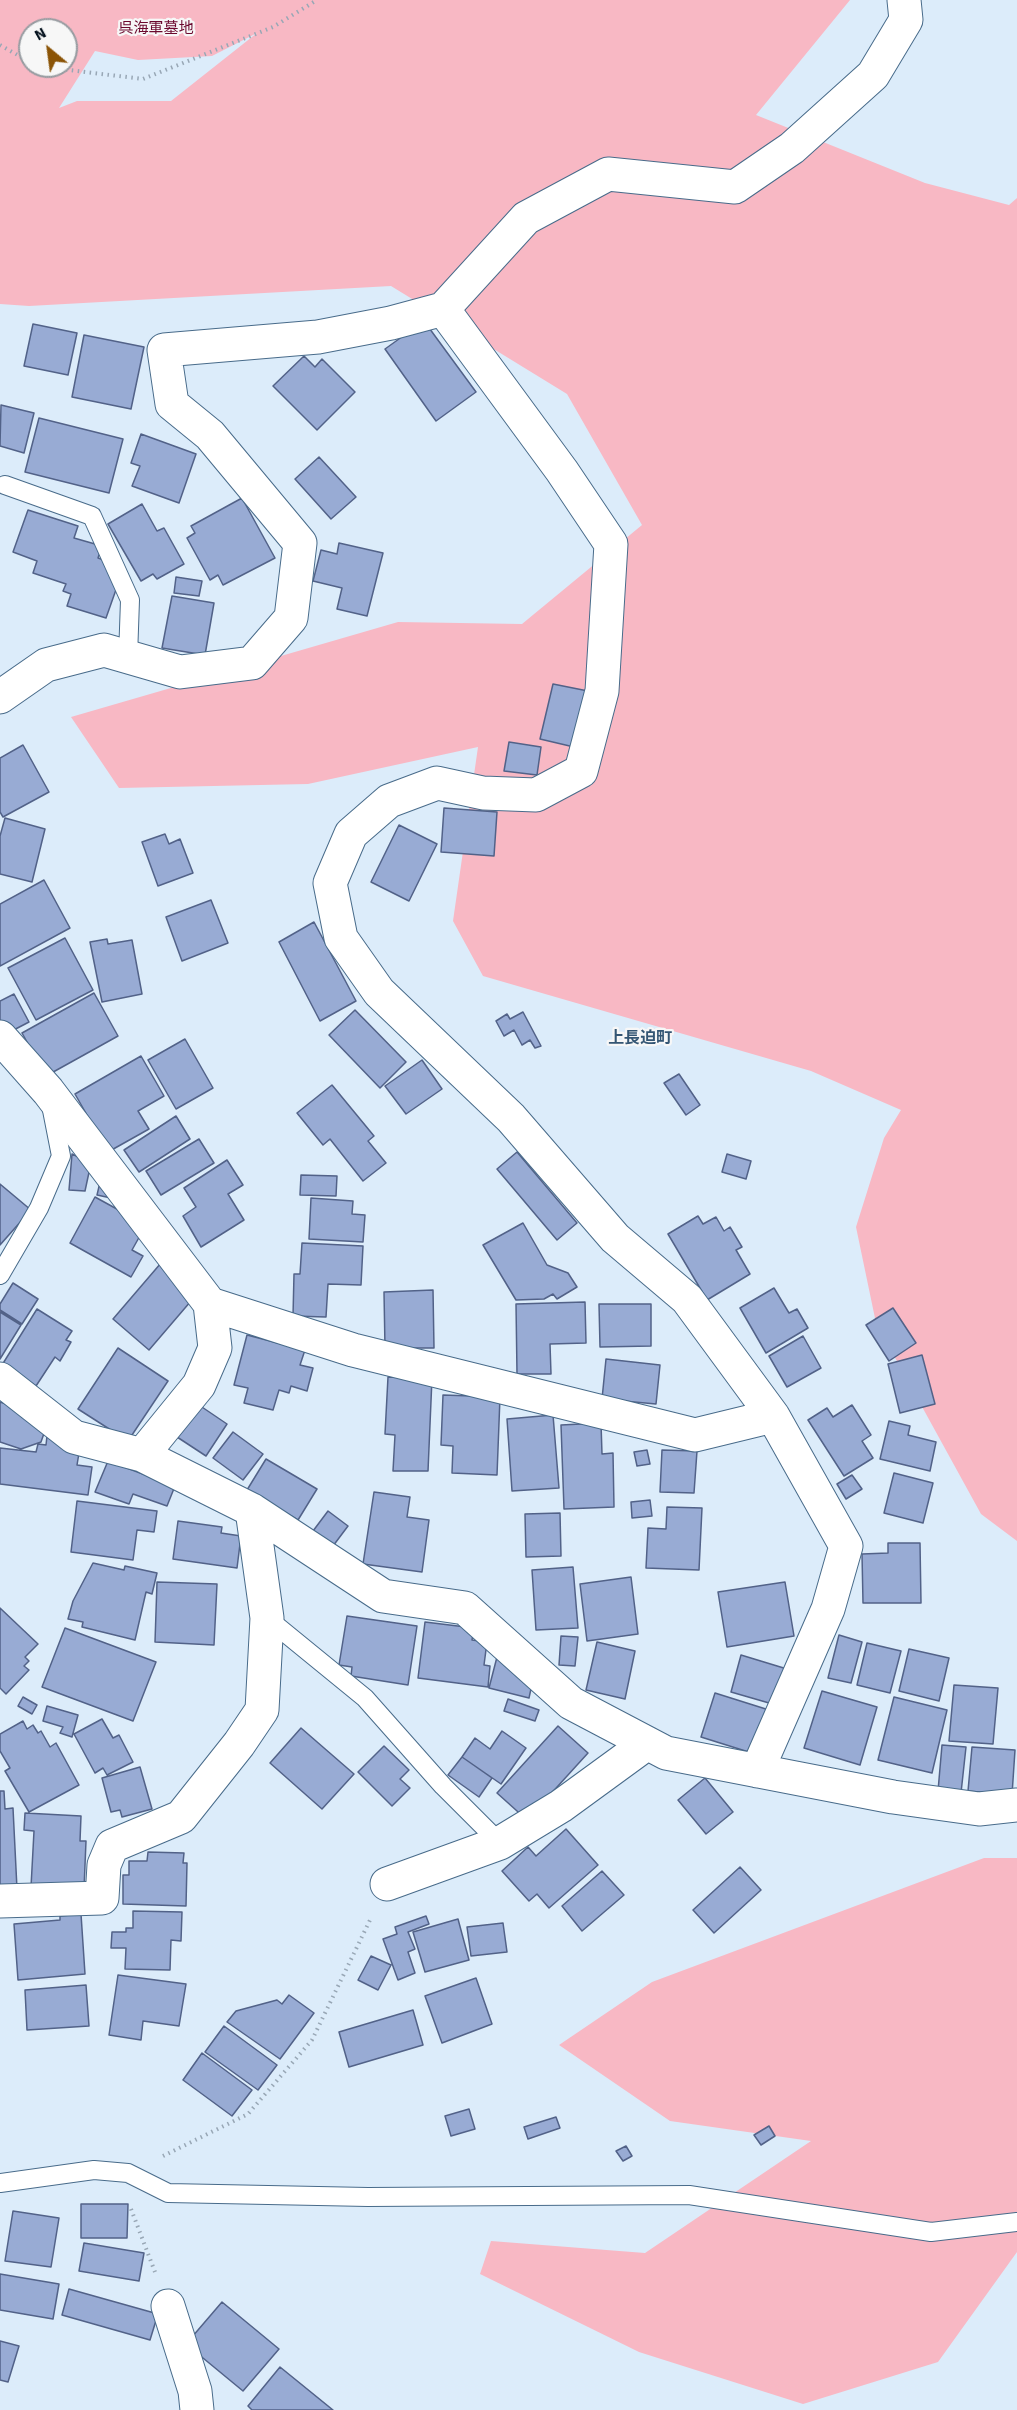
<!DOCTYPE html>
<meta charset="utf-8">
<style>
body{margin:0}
#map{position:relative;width:1017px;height:2410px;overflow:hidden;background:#dcecfa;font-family:"Source Sans 3",sans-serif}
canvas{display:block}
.north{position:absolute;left:18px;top:18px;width:60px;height:60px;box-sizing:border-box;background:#f7f7f7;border:2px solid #969ba0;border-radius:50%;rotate:331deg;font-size:16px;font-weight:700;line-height:24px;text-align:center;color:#05121e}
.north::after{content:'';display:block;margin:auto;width:21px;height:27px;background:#8b5406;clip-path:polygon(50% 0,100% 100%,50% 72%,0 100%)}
</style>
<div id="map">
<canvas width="1017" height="2410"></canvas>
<div class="north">N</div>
</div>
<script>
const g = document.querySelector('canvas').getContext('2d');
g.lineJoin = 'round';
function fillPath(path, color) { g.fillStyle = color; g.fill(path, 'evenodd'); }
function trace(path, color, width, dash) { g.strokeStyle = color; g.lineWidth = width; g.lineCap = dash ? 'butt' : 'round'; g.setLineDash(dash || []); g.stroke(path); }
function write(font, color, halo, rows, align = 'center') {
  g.font = font + ' "Source Sans 3","Noto Sans JP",sans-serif'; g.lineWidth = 4.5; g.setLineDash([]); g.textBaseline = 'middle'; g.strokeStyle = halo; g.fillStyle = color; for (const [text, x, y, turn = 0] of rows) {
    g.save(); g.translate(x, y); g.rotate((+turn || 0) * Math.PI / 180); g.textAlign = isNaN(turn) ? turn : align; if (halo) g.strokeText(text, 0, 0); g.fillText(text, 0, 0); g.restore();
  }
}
const green = new Path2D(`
 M0,0H850L756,115L925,183L1009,205L1017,198V1541L981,1514L876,1323L856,1227L884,1138L901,1110L811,1071L483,976L453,921L478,747L308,784L119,788L71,717L398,622L522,624L642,525L567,394L391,286L29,306L0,304ZM30,30H66V66H30ZM257,33L171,101H77L59,108L95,51L138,60L212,56Z
 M984,1858H1017V2252L938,2362L803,2404L639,2352L480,2274L491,2241L645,2253L811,2141L670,2121L559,2045L652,1982Z`);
const building = new Path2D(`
 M424,321L476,392L436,421L385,349Z
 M33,324L77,333L68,375L24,366Z
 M84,335L144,347L131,409L72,397Z
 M304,356L315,367L322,359L355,392L317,430L273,386Z
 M1,405L34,413L24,453L0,446Z
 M39,418L123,439L109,493L25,472Z
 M141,434L196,454L179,503L132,486L140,466L131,463Z
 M319,457L356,497L331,519L295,479Z
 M242,498L275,558L223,585L218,575L210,580L187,538L195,533L191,526Z
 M142,504L157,531L164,528L184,564L157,579L153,574L141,581L108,524Z
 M28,510L78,526L74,538L102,546L98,558L124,567L106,618L67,606L71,594L63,591L66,584L33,573L37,561L13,552Z
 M339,543L383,553L367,616L337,609L342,588L313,581L321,550L337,554Z
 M176,577L202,581L199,596L174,593Z
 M172,596L214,603L205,655L162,648Z
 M553,684L588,691L574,747L540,739Z
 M509,742L541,747L537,775L504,771Z
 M23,745L49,792L3,817L0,812V758Z
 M444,808L497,812L494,856L441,852Z
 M5,818L45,829L32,882L0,874V836Z
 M399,825L437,844L409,901L371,882Z
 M165,834L169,844L180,839L193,873L158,886L142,842Z
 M44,880L70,928L0,966V904Z
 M211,900L228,943L182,961L166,917Z
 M314,922L356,1001L320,1021L279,942Z
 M65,938L93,990L36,1020L8,968Z
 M107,939L108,944L132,940L142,994L102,1002L90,942Z
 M94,993L118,1036L46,1076L22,1033Z
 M14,994L29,1022L6,1034L0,1024V1001Z
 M355,1010L406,1062L380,1088L329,1035Z
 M523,1012L541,1046L535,1048L530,1040L522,1045L514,1030L504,1036L496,1021L507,1014L510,1019Z
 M185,1039L213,1088L176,1109L148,1060Z
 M141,1056L164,1096L138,1111L149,1129L108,1152L75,1094Z
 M422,1060L442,1089L406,1114L385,1086Z
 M679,1074L700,1105L686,1115L664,1083Z
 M332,1085L374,1136L368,1141L386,1163L363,1181L330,1139L323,1145L297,1113Z
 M176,1116L190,1139L139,1172L124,1150Z
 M199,1139L214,1163L161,1195L146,1171Z
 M517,1152L577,1223L557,1240L497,1169Z
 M72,1154L91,1163L85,1191L69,1190Z
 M727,1154L751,1161L746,1179L722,1172Z
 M227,1160L243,1185L228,1194L244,1220L201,1247L183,1216L196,1207L184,1188Z
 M301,1175L337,1176L336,1196L300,1195Z
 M101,1178L111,1198L97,1195Z
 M0,1184L31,1210L0,1245Z
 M95,1197L146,1225L132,1250L143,1256L131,1277L70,1243Z
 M311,1198L353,1201L352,1214L365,1215L363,1242L309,1239Z
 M698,1216L703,1224L716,1217L724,1231L730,1227L742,1247L736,1250L750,1274L707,1300L668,1234Z
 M523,1223L547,1265L568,1273L577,1287L557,1299L553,1294L544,1299L516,1300L483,1245Z
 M302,1243L363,1246L361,1285L328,1284L326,1317L293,1316L294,1274H300Z
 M161,1263L197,1294L149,1350L113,1319Z
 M13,1283L38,1299L22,1324L0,1310V1304Z
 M774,1288L789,1313L797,1309L808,1328L766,1353L740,1308Z
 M433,1290L434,1348H385L384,1292Z
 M585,1302L586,1343L550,1344L551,1374H517L516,1304Z
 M599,1304H651V1346L600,1347Z
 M893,1308L916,1343L889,1361L866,1325Z
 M37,1309L72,1331L66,1340L71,1342L60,1361L55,1357L36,1386L2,1365Z
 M0,1312L21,1325L0,1359Z
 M247,1335L305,1350L300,1365L313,1368L307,1391L291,1386L289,1393L279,1390L273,1410L244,1403L248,1388L234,1385Z
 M803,1336L821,1368L787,1387L769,1356Z
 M118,1348L168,1381L128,1441L78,1409Z
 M922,1355L935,1404L900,1413L888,1364Z
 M606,1359L660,1365L656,1404L602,1399Z
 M388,1377L432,1378L428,1471H393L395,1435L385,1434Z
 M443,1395L500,1397L497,1475L452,1473L453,1446L441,1445Z
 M0,1402L49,1419L41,1442L21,1449L0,1442Z
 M196,1403L227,1424L206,1456L174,1435Z
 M852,1405L871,1435L862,1441L873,1458L844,1476L808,1420L827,1408L833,1417Z
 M553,1415L559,1488L512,1491L507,1419Z
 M889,1421L910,1426L908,1435L936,1442L930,1471L880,1459Z
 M601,1423L602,1454L613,1453L614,1507L564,1509L561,1425Z
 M233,1432L263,1454L243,1480L213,1458Z
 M47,1436L81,1441L77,1465L92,1467L88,1495L0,1484V1448L36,1452L38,1444L46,1445Z
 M647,1450L650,1464L637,1466L634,1452Z
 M662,1450L697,1451L694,1493L660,1492Z
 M266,1459L317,1489L298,1520L247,1490Z
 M108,1461L175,1486L167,1506L133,1494L129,1504L95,1492Z
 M894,1473L933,1483L923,1523L884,1513Z
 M852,1475L862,1489L846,1499L837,1484Z
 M374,1492L410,1497L407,1517L429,1520L422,1572L363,1564Z
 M650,1500L652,1516L632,1518L631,1502Z
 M77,1501L157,1511L154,1532L137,1530L133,1560L71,1552Z
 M667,1507L702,1508L699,1570L646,1568L648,1528L666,1529Z
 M328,1511L348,1526L330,1550L310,1535Z
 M560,1513L561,1556L526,1557L525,1514Z
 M178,1521L222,1527L221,1533L241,1536L237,1568L173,1559Z
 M888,1543H920L921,1603H863L862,1554L888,1553Z
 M93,1563L124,1570L125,1566L157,1573L152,1594L146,1592L135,1640L82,1627L83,1622L68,1619L73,1601Z
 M573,1567L578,1628L536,1630L532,1570Z
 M631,1577L638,1634L587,1641L580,1584Z
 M157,1582L217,1584L214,1645L155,1642Z
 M785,1582L794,1636L727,1647L718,1592Z
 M0,1608L38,1644L25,1657L29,1661L24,1666L29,1670L6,1694L0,1688Z
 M347,1616L417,1626L408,1685L351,1676L352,1667L339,1665Z
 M425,1622L474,1628L472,1640L487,1642L484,1665L490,1666L488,1687L418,1678Z
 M65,1628L156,1662L133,1721L42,1687Z
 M839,1635L862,1642L851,1683L828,1678Z
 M561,1636L578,1637L575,1666L559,1665Z
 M597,1642L635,1651L625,1699L586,1690Z
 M867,1643L901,1651L890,1693L857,1685Z
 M909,1649L949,1658L939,1701L899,1691Z
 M741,1655L787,1669L776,1705L731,1692Z
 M497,1657L534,1675L529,1698L489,1688Z
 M954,1685L998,1688L993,1744L949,1741Z
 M822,1691L877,1707L860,1765L804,1748Z
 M715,1693L769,1710L755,1754L701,1737Z
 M23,1697L37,1705L32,1714L18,1706Z
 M894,1697L947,1710L932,1773L878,1760Z
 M508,1699L539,1710L535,1721L504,1711Z
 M47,1706L78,1715L72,1737L60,1733L63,1727L43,1721Z
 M102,1719L113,1738L119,1735L133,1762L107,1775L103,1768L95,1773L74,1734Z
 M23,1721L27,1729L33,1725L38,1733L41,1731L50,1747L56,1743L79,1785L29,1812L5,1771L10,1768L0,1751V1734Z
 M558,1726L588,1753L527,1820L497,1793Z
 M301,1728L354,1774L322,1809L270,1763Z
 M502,1731L526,1748L501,1784L462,1757L475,1738L490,1749Z
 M942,1745L966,1747L961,1793L938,1791Z
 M384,1746L409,1770L400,1779L410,1788L392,1806L358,1772Z
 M972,1747L1015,1750L1012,1795L968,1791Z
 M462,1757L492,1778L479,1797L448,1775Z
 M140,1767L152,1809L122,1817L120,1810L111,1812L102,1778Z
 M705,1778L733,1812L706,1834L678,1800Z
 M0,1791H4L5,1809L13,1808L17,1889L0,1890Z
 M25,1813L81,1816L80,1841H86L84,1889L31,1887L34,1831L24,1830Z
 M566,1829L598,1865L549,1908L537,1894L529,1901L502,1871L528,1847L536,1856Z
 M148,1852L184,1853L183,1863H187L186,1906L123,1904V1875H129V1861H147Z
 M740,1867L761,1890L714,1933L693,1910Z
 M602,1871L624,1895L582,1931L562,1906Z
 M133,1911L182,1912L181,1941L171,1940L170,1970L125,1969L126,1948H111L112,1932H126V1928H133Z
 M81,1914L85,1974L18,1980L14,1924L60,1920V1916Z
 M426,1916L429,1924L408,1932L415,1949L408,1952L415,1973L398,1980L383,1939L397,1934L395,1927Z
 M458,1919L469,1960L425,1972L413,1932Z
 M503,1923L507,1952L471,1956L467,1927Z
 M371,1956L391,1965L378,1990L358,1980Z
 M118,1975L186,1984L179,2026L143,2021L141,2040L109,2035Z
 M476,1978L492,2024L442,2043L425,1996Z
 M86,1985L89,2026L27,2030L25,1990Z
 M289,1995L314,2013L280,2059L227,2022L236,2011L277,2000L282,2004Z
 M413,2010L423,2045L349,2067L339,2032Z
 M224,2026L277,2065L258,2090L205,2052Z
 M202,2053L252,2090L232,2116L183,2080Z
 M469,2109L475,2129L451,2136L445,2116Z
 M556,2117L560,2128L528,2139L524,2127Z
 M769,2126L775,2136L761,2145L754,2135Z
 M626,2146L632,2156L623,2161L616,2151Z
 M81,2204H128L127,2238H81Z
 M13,2211L59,2218L51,2267L5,2261Z
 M84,2243L144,2253L139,2281L79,2271Z
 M0,2274L59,2284L53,2319L0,2310Z
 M69,2289L158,2314L150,2340L62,2315Z
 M222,2302L279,2349L243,2391L186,2344Z
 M0,2341L19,2346L8,2382L0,2380Z
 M280,2367L333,2410H252L248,2406Z`);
const path = new Path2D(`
 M0,45L30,62
 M36,66L143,79L273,27L317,0
 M163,2156L248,2114L312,2040L371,1918
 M131,2209L155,2272`);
const lane = new Path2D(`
 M5,485L92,516L130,600L128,657
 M0,1275L39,1208L61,1156L51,1105
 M267,1618L365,1698L443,1786L500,1843
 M0,2183L94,2170L128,2173L168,2193L368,2197L689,2195L931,2232L1017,2222`);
const street = new Path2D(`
 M443,309L562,471L611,544L602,691L581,771L536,795L483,793L437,783L389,801L351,834L330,883L341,938L379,992L511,1118L615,1238L687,1299L773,1416L846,1546L828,1609L757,1771
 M0,697L46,665L104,650L180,672L252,663L291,618L300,543L210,435L172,404L164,350L318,337L391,323L443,309L526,218L608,174L735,187L792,148L873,75L906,20L904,0
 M0,1037L48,1091L210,1304L215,1348L199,1385L142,1455
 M210,1304L353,1350L695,1435L773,1416
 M0,1379L74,1437L142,1455L252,1510L383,1596L465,1608L571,1703L666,1753L893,1797L979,1809L1017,1805
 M387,1884L500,1843L561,1806L646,1744
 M0,1901L102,1898L104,1865L112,1846L181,1817L239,1744L262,1710L267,1618L252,1510
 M168,2306L195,2391L197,2410`);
const parkNames = [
 ["呉海軍墓地",156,30]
];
const neighbourhoodNames = [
 ["上長迫町",640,1039]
];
fillPath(green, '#f8b8c4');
fillPath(building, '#98abd4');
trace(building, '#526288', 1.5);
trace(lane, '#486b8a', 20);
trace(street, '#486b8a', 35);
trace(path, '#98a7b5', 4, [1.5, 4.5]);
trace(lane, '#fff', 18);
trace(street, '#fff', 33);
write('15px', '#6b092e', '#f7f7f7', parkNames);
write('bold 16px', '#345674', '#f7f7f7', neighbourhoodNames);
</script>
